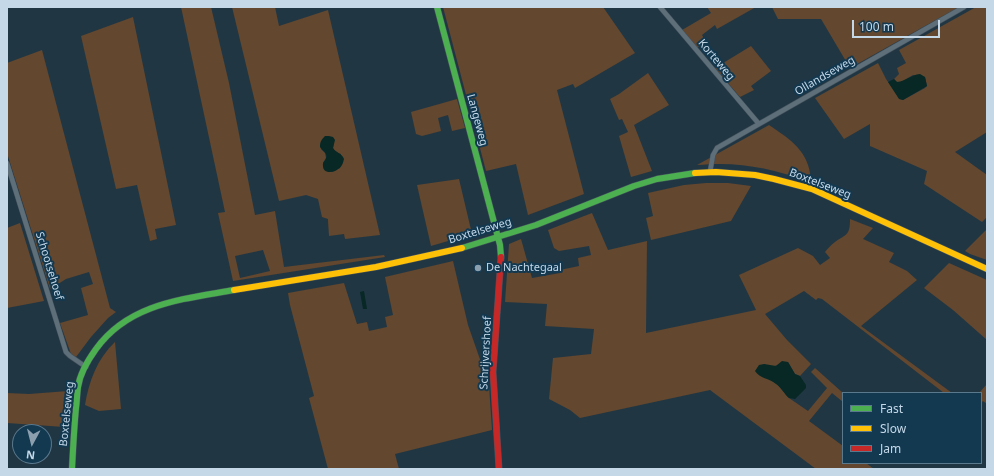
<!DOCTYPE html>
<style>
body{margin:0}
#map{position:relative;width:994px;height:476px;overflow:hidden;background:#213643;font-family:"Noto Sans",sans-serif}
canvas{display:block}
.frame{position:absolute;inset:0;border:8px solid #c4d8e8;pointer-events:none}
.legend{position:absolute;left:842px;top:392px;width:140px;height:72px;box-sizing:border-box;background:#133951;border:1px solid #5a798d;margin:0;padding:5px 7px;list-style:none;font-size:12px;color:#c4d8e8}
.legend li{display:flex;align-items:center;gap:8px;height:20px}
.legend b{width:20px;border:1px solid #5a798d}
.north{position:absolute;left:12px;top:424px;width:40px;height:40px;box-sizing:border-box;background:#133951;border:1px solid #5a798d;border-radius:50%;rotate:187deg;font-size:11px;font-weight:700;line-height:16px;text-align:center;color:#c4d8e8}
.north::after{content:'';display:block;margin:auto;width:14px;height:18px;background:#8b9fae;clip-path:polygon(50% 0,100% 100%,50% 72%,0 100%)}
.scale{position:absolute;left:852px;top:20px;width:88px;height:18px;box-sizing:border-box;border:2px solid #c4d8e8;border-top:0;padding-left:5px;font-size:12px;line-height:14px;white-space:nowrap;color:#c4d8e8;-webkit-text-stroke:3px #133951;paint-order:stroke}
</style>
<div id="map">
<canvas width="994" height="476"></canvas>
<div class="frame"></div>
<ul class="legend">
<li><b style="height:5px;background:#4caf50"></b>Fast</li>
<li><b style="height:5px;background:#ffc107"></b>Slow</li>
<li><b style="height:5px;background:#c62828"></b>Jam</li>
</ul>
<div class="north">N</div>
<div class="scale">100 m</div>
</div>
<script>
const g = document.querySelector('canvas').getContext('2d');
g.lineJoin = 'round';
function fillPath(path, color) { g.fillStyle = color; g.fill(path, 'evenodd'); }
function trace(path, color, width, dash) { g.strokeStyle = color; g.lineWidth = width; g.lineCap = dash ? 'butt' : 'round'; g.setLineDash(dash || []); g.stroke(path); }
function write(font, color, halo, rows, align = 'center') {
  g.font = font + ' "Noto Sans",sans-serif'; g.lineWidth = 4; g.setLineDash([]); g.textBaseline = 'middle'; g.strokeStyle = halo; g.fillStyle = color; for (const [text, x, y, turn = 0] of rows) {
    g.save(); g.translate(x, y); g.rotate((+turn || 0) * Math.PI / 180); g.textAlign = isNaN(turn) ? turn : align; if (halo) g.strokeText(text, 0, 0); g.fillText(text, 0, 0); g.restore();
  }
}
const green = new Path2D(`
 M181,7H211L229,83L255,215L275,211L284,267L384,255L385,257L233,281L218,213L225,212ZM263,250L270,271L240,278L235,256Z
 M232,7H275L279,26L328,10L380,235L345,239L344,234L329,236L328,221V219L322,217L318,199L306,195L279,201ZM334,142L333,148L335,152L341,154L340,168L332,172L323,163L326,158L325,153L321,149Z
 M443,7H603L635,53L575,88L573,84L557,90L584,194L528,215L516,164L486,171Z
 M707,7H756L717,29L715,25L702,35L706,42L697,48L682,30L711,13Z
 M772,7H959L850,68L821,19H778Z
 M976,7H987V132L955,152L987,175V217L982,222L924,184L927,171L870,146V124L844,139L815,98L878,63L886,79L900,99L903,100L925,88L927,86L925,77L913,75L901,82H897L894,79L899,74L897,68L906,63L899,50Z
 M133,17L176,225L155,229L157,239L150,241L137,185L116,189L81,36Z
 M751,46L771,71L751,86L754,90L740,97L715,68Z
 M42,50L110,308L116,312L108,318L91,337L76,357L71,354L60,323L88,315L81,288L93,284L89,272L66,279L50,289L7,153V63Z
 M648,73L669,105L634,125L652,171L631,177L619,136L628,132L622,119L619,120L610,99L619,94Z
 M457,99L465,128L452,131L448,115L438,118L441,131L422,136L416,134L411,112Z
 M769,125C791,140 809,151 811,180L809,181C768,168 740,161 697,165Z
 M459,179L472,234L431,246L417,185Z
 M706,183H728L751,186L731,221L651,240L646,218L653,216L648,193L684,185Z
 M592,213L608,250L647,241L646,333L756,310L739,275L798,248L813,256L820,265L830,258L825,252C828,248 831,245 835,242C847,234 850,235 850,219L873,228L863,239L894,253L889,262L907,271L917,280L861,326L952,393H944L822,299L818,298L816,300L804,291L765,314L787,340L811,364L800,376L795,374L788,362H782C775,367 772,368 764,364L769,379L777,384L789,398L808,411L827,388L811,372L815,368L843,393V402L832,393L809,421L843,446V463H866L874,469H816L710,390L580,418L570,410L549,399L553,358L591,354L594,329L545,326L547,304L505,302L509,244L521,239L532,278L560,273V270L579,266L578,258L591,255L589,246L559,251L554,248L548,230Z
 M20,223L44,301L7,308V228Z
 M987,229V260L970,254L965,251Z
 M453,261L468,325L489,385L492,430L395,454L399,469H328L309,398L314,396L290,305L288,293L344,283L357,324L367,322L369,331L387,327L385,317L393,315L385,277Z
 M949,263L987,280V340L953,310L924,288Z
 M115,342L121,409L99,411L85,405C89,381 97,359 115,342Z
 M987,384V404L983,401L981,403V393H979Z
 M68,391L64,427L7,423V393L29,394Z`);
const water = new Path2D(`
 M920,74L925,77L927,86L903,100L899,99L888,82L894,79L897,82C906,81 911,75 920,74Z
 M325,136H329L333,137L335,140L333,148C336,153 342,153 344,159C343,163 342,167 338,169C334,173 323,174 323,166C322,161 328,160 326,154C325,152 321,149 320,147C320,142 321,140 325,136Z
 M364,291L367,309H363L360,292Z
 M782,361L788,362L795,374L800,376L806,385V388L795,399L789,398C784,394 782,388 776,384C769,378 760,379 755,371L759,365L764,364L776,366Z`);
const street = new Path2D(`
 M660,7L759,124
 M7,163L66,352L70,356L86,367
 M710,172L713,155L717,148L964,7`);
const fast = new Path2D(`
 M437,7L500,245L501,257
 M462,248L536,225L634,186L657,179L695,173
 M72,469C73,449 74,429 76,408C77,401 77,394 78,387C80,373 88,360 96,349C129,303 184,299 234,290`);
const slow = new Path2D(`
 M695,173L716,172L755,175L774,179L812,189L987,269
 M234,290L376,267L462,248`);
const jam = new Path2D(`
 M499,469L493,372L501,257`);
const markers = [
 [478,268,4,"#8b9fae"]
];
const streetNames = [
 ["Korteweg",716,60,50],
 ["Ollandseweg",825,76,-30],
 ["Langeweg",477,120,75],
 ["Boxtelseweg",820,184,21],
 ["Boxtelseweg",480,231,-17],
 ["Schootsehoef",49,266,73],
 ["Schrijvershoef",486,353,-87],
 ["Boxtelseweg",67,414,-84]
];
const poiNames = [
 ["De Nachtegaal",486,268]
];
fillPath(green, '#63472e');
fillPath(water, '#072825');
trace(street, '#42525d', 5.5);
trace(fast, '#42525d', 7);
trace(slow, '#42525d', 7);
trace(jam, '#42525d', 7);
trace(street, '#5f6f7a', 4.5);
trace(fast, '#4caf50', 6);
trace(slow, '#ffc107', 6);
trace(jam, '#c62828', 6);
for (const [x, y, r, color] of markers) { const dot = new Path2D(); dot.arc(x, y, r, 0, 2 * Math.PI); g.fillStyle = color; g.fill(dot); trace(dot, '#133951', 1.5); }
write('11px', '#c4d8e8', '#133951', streetNames);
write('11px', '#c4d8e8', '#133951', poiNames, 'left');
</script>
